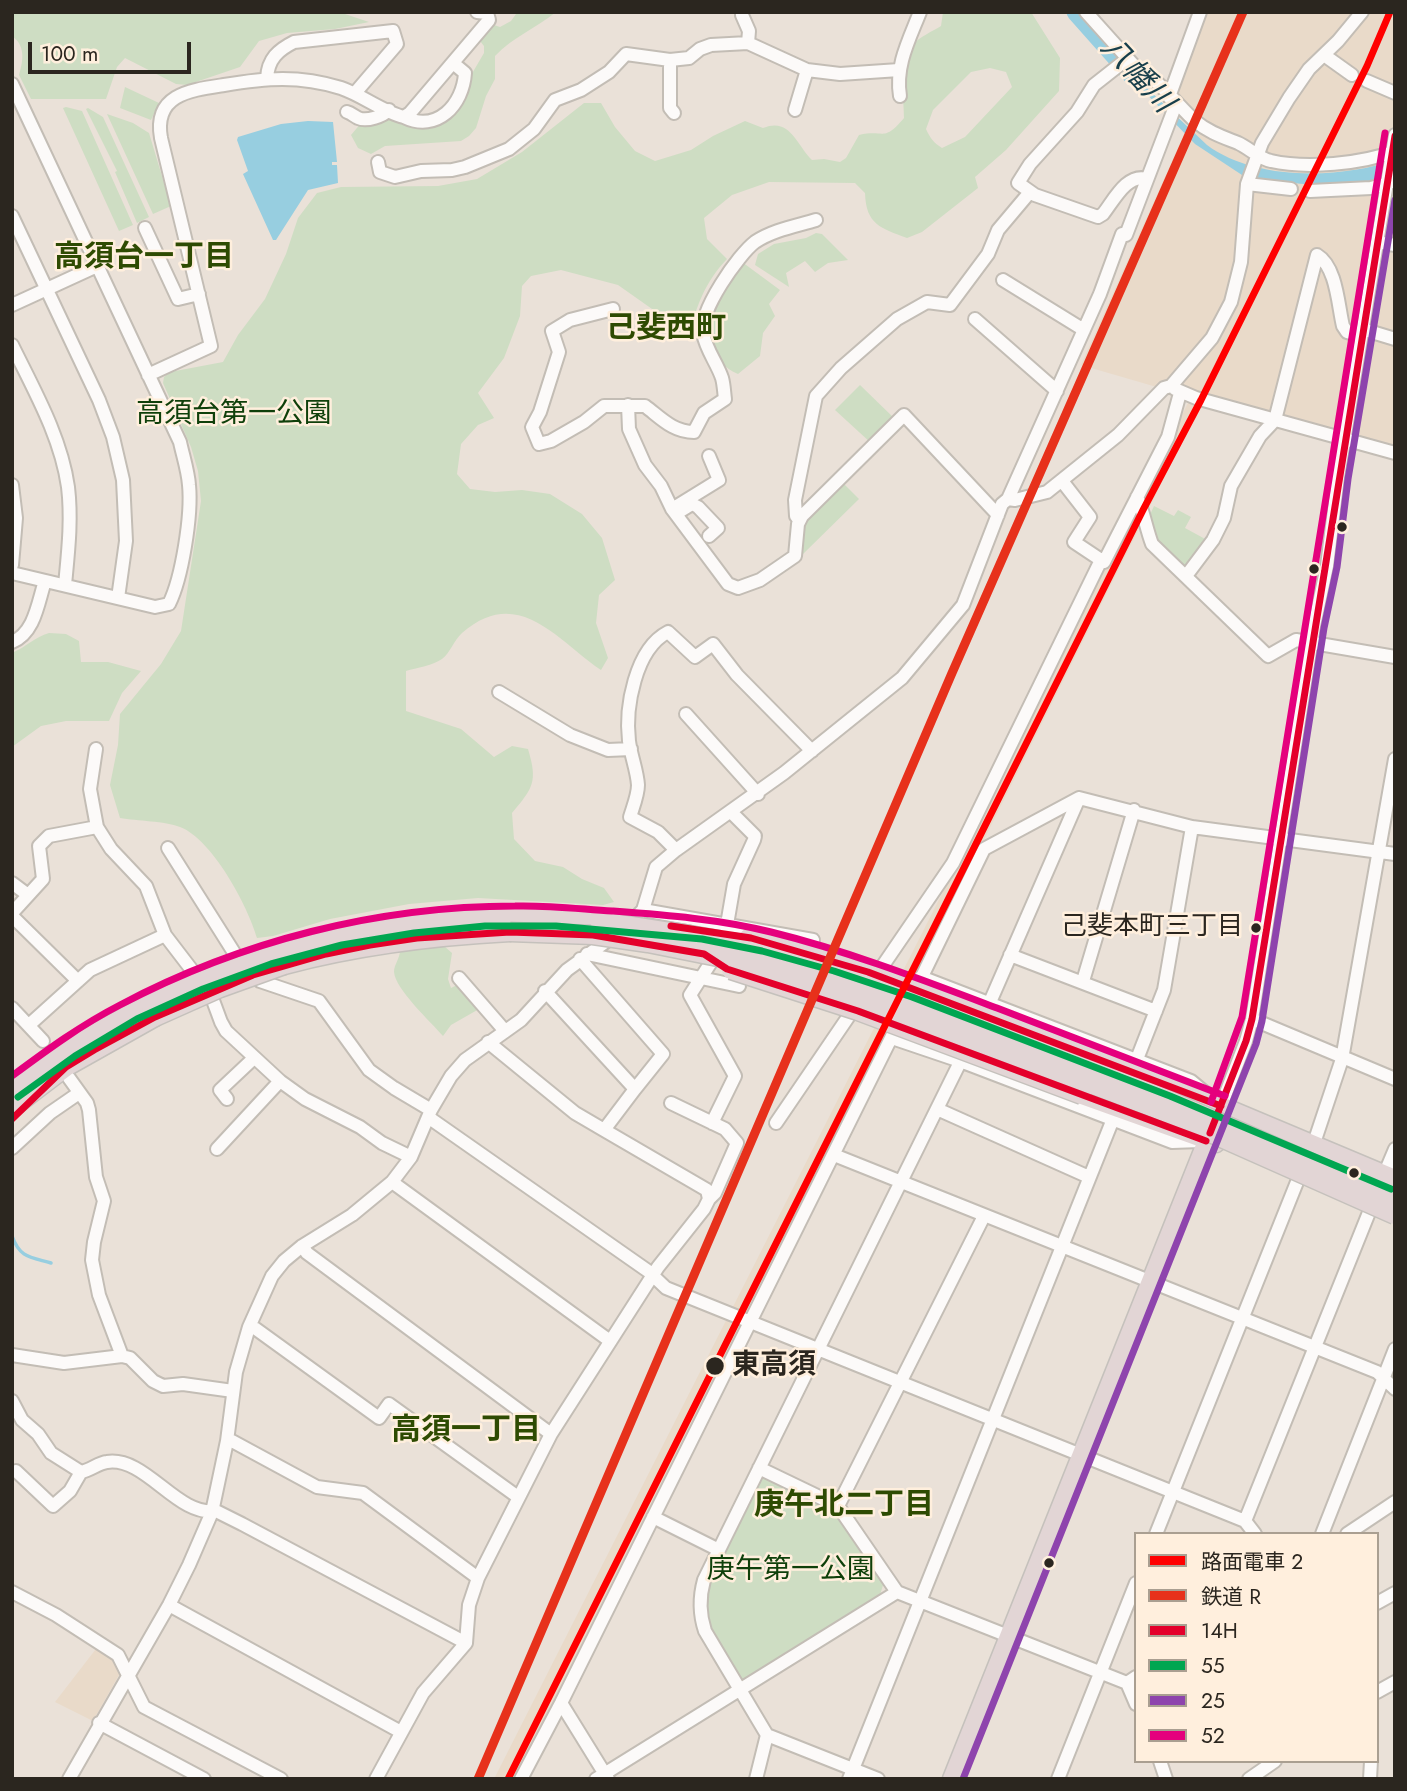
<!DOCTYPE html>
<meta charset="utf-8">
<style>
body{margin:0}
#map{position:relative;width:1407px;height:1791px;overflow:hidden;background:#eae1d8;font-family:Jost,"Noto Sans JP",sans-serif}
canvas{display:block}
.frame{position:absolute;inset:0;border:14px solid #2b261f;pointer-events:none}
.legend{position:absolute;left:1134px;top:1532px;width:245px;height:231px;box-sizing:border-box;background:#ffefdd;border:2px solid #aa9f91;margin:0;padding:9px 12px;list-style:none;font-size:21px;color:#2b261f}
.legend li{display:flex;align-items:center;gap:14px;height:35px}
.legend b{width:35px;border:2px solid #aa9f91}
.scale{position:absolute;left:28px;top:42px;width:163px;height:32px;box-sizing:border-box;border:4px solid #2b261f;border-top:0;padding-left:9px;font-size:21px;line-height:24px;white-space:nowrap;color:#2b261f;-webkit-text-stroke:5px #ffefdd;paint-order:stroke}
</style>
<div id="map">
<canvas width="1407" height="1791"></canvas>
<div class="frame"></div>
<ul class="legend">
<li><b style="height:9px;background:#f00"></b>路面電車 2</li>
<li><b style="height:9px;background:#e7311b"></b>鉄道 R</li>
<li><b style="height:9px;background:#e4002b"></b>14H</li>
<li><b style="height:9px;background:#00a651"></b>55</li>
<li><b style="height:9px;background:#8e44ad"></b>25</li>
<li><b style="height:9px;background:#e5007d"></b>52</li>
</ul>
<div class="scale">100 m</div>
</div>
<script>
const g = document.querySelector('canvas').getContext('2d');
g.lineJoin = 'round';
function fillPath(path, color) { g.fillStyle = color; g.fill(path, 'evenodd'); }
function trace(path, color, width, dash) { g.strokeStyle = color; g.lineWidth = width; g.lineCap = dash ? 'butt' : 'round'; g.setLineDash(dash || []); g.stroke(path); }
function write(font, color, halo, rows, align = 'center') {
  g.font = font + ' Jost,"Noto Sans JP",sans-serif'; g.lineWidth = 5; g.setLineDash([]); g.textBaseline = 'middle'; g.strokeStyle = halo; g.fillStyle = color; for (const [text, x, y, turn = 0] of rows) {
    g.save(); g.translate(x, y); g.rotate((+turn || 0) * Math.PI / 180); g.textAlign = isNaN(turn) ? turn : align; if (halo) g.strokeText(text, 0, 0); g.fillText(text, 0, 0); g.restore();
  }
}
const built = new Path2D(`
 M1208,12H1395V454L1203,400L516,1779H494L954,870L1191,397L1081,365L1189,123L1176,111V95Z
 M99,1645L112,1655L119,1667V1675L93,1721L55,1702Z`);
const green = new Path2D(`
 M12,12H339L369,22L335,29L287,33L259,41L240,67L187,85L176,84L125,58L117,67L106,99H31L19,75C23,61 26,46 12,36Z
 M514,12H556C536,28 513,37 495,56V79L486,96L476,128L469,136L461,141L385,146L371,154L358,148L351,135L362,122L390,117L408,126L426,125L447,119L462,104L470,77L484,53V46L480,41L494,25L500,27L511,21L516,14Z
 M943,12H1031L1060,58L1059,91L1006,150L975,177L978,188L922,232L907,238C881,228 866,225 865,193L855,183L769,182L732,195L704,218L707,239L727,259C707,280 699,300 691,327L672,339L662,316L618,285L561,270L531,276L522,286L520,316L504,358L478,393L494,418L478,425L461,444L457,474L470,489L495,492L522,490L550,494L582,514L602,538L615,580L599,595L596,623L608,658L601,670C557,640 518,584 462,633C454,640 450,653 442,659C434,665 416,668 406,671V711L461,729L494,757L512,746L528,749C538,782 533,788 512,813L514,839L535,861L563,867L582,879L604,888L614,902L603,905L478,898L409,904L330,919L273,936L257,938C248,906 212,839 180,827C165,821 137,821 120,818L110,785L118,745L120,714L161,664L181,631L201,501L198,471L191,447L163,383L164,377L170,372L223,362L238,335L265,299L286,254L298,218L317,193L341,187L438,186L477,179L522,152L584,103H601L615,127L635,151L655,161L691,150L713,136L745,121L763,128C790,117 796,144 812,160L824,159L840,162L846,158L859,135C885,129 883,143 904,118C904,97 898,63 913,45C919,37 933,31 941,26ZM990,68L1006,72L1012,87L965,137L942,148C934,143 930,138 926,129L933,110L971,72Z
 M125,87L159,103L151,120L120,108Z
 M66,107L82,111L133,225L119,231L63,108Z
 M88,108L103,117L149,217L137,223L115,172L117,171L86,109Z
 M107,114L133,123L149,133L171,206L153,214Z
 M816,233L822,234L848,260L828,263L815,272L805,261L786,273L789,287L755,265L758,254L774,244L806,238Z
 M742,262L780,290L769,304L775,316L763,333L760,356L738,374C724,368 719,361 715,347C704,309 721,292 742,262Z
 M860,385L895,419L871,443L835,410Z
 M842,482L859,499L802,555L803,522Z
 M1154,506L1174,516L1178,510L1191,517L1185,528L1207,540L1193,556L1187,568L1182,569L1158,546L1149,517Z
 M49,633L66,634L79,641L81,662H108L141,671L122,693L109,721H66L41,726L12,747V653C26,647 35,637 49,633Z
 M444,946L452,953L448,979L451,988L459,984L479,1009L451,1025L443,1036C431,1022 395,989 394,972C394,964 400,959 400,950Z
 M765,1477L836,1511L884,1582L879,1598L744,1679H739L710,1632L706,1619V1590L760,1478Z`);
const water = new Path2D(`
 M1114,57L1207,145C1255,181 1340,179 1395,160V173L1371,181L1313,185L1253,179L1242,175L1195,144L1133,80Z
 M308,121L333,122L337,162H332V165H337L338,183L308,190L276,240H273L243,174L248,171L237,140L238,137L281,124Z`);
const stream = new Path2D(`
 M12,1236C20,1258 30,1257 51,1263`);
const river = new Path2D(`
 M1076,12L1131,74`);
const minor = new Path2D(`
 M742,12V15L749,31L748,43
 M1086,12L1139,71C1156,76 1180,108 1195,121C1208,132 1223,137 1238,143C1249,148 1260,159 1271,161C1306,169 1362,164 1395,151
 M1324,55L1352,75
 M1127,59L1094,85L1077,112L1030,164L1018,183L1035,195L1098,217L1103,214C1114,200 1127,173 1147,179
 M670,60V108L674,113
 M267,78C268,59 278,50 294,42L393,31L397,44L355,93
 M1367,81L1395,93
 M12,84L180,442C183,456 188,471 189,485C192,515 182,578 169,604L155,607L12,573
 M900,96C895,66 909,40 920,12
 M1169,97L1200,12
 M795,110L807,70
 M347,112C351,113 354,116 358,118C367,122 383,116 389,110
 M404,117C437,133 463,105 465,73L453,63
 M378,162L380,172L395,177L421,171L452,170L465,167L509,149L534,129L555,100L581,90L609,72L626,54L670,60L689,58L700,49L711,45L748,43L807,70L840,74L899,70
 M1247,184L1291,189
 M1310,191L1371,188L1392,182
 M12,216L99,400L113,437L123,480L126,541L118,598
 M145,228L178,299L199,294
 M1377,242L1395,245
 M1003,280L1084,330
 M12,305L97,266
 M613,309L570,320L552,331L559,352L540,412L532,427L539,444L551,441L584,422L604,406H645C661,418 673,432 694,432L704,413L725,399C724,392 724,385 722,378C717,363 706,350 703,333C699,311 738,255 755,242C773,230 796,226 816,220
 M975,319L1057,391
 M1362,329L1395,339
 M12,345C34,390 61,437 68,487C72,520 68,553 65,585
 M148,375L211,346L161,138C153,94 191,90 224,85C266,78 299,75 341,88C362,95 383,112 404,117L410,113L489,20L487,13L477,12
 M1175,389L1196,398L1395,453
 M628,405L629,429L645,465L661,486L672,509L728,584L738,588L760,580L795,556L798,524L802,516L904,415L998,515
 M1062,481L1090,517L1074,542L1101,560
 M12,485L16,518L12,565
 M1137,497C1144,513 1146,528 1152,544L1268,656L1296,640L1395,657
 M1008,499L1100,294L1122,234L1126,235L1176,104
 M672,509L719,480L709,456
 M679,512L692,504L698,507L718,528L709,536
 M799,520L796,516L795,500L816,396L841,368L897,319L927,302L950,305L988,254L998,230L1030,192
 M1186,576L1213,540L1224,518L1231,486L1260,436L1275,420L1317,255C1337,267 1338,306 1343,326L1347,332L1361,336
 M12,642C35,633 38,602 45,581
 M499,692L570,735L608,750L631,749
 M686,714L758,794
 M96,749L90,789L97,827L111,849L146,886L165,935L211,995L221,1022L226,1031L280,1081L305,1099L360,1127L382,1143L411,1157
 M168,848L245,970L260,981L319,1001L369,1070L394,1088L431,1110
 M676,850L658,832L630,817C633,807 638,795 638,785C637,770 631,756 629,741C625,708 635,649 668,632L695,657L713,644L737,675L812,751
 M12,883L28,895
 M643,910L813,940
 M12,913L43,879L39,846L49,836L97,827
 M12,916L78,981
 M587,954L739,986
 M1010,955L1156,1011
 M580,959L663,1054L635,1089
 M921,977L1191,1081L1221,1106L1246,1041L1252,1019L1314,626L1327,566L1338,477L1395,135
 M459,978L505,1031
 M873,980L953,863L1101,560L1104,562L1168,437L1180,393
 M1083,981L1134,810
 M913,995L984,849L1079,798L1192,827L1395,854
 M12,1008L43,1041
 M987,1009L1079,798
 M1252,1019L1395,1079
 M29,1025L90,970L165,935
 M892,1038L960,1061L1172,1142L1201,1141
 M488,1042L575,1113L604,1130
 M1137,1059L1164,990L1192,827
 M69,1078L87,1103L89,1110L96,1177L104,1201L94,1242L92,1260L99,1295L122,1356L130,1358L153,1381L163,1386L183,1384L233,1391
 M227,1099L220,1090L254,1058
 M671,1103L725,1129L737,1143L715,1193L709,1199
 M937,1109L1089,1177
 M428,1117L648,1271L666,1288L1245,1521L1255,1534
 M712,1123L735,1076L690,995L724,942L734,884L754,840L755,836L731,812
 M776,1123L857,1004
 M1313,1146L1342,1059L1395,759
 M12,1148L50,1113L79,1093
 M217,1149L280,1081
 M834,1155L1377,1372L1395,1389
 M1384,1175L1395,1149
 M392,1182L610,1341
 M302,1246L307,1253L551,1434
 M249,1327L256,1329L379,1418L389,1404L518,1497
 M12,1355L64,1363L122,1356
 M12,1401L22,1420L38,1434L51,1453L81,1472C91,1470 98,1463 107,1462C146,1456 177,1517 216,1511L242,1524L466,1643
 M227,1441H232L317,1487L363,1493L478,1578
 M759,1468L838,1506L897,1592L1127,1683L1136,1677
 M16,1471L53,1506L70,1491L81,1472
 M838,1506L984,1216
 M653,1517L719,1550
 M1245,1521L1374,1200
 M1156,1534L1303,1167
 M1322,1534L1395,1349
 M1347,1534L1395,1502
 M12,1592L56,1615L118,1655L144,1707L281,1779
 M1377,1603L1395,1593
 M169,1605L401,1732
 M1127,1683L1136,1704
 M1377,1692L1395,1682
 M561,1703L608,1779
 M99,1723L204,1779
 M1160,1761L1166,1779
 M69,1779L169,1605L189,1565L212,1512L227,1441L236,1372L249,1327L272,1276L284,1261L302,1246L352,1215L392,1182L411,1157L431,1110L451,1076L465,1060L521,1020L567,970L622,930L643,910L656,867L676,850L784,773L902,678L963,605L1002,504L1008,499L1015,500L1047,492L1118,435L1164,388L1171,386L1212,338L1231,302L1241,262L1247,184L1262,143L1289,98L1309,69L1338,41L1362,12
 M376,1779L423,1693L466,1643L469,1605L478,1578L551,1434L658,1267L704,1209L709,1199L707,1190L604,1130L635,1089L545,991
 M521,1779L561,1703L900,1020
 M596,1779L897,1592
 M756,1779L767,1735
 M849,1779L1113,1119
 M878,1779L767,1735L705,1631C699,1613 699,1598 704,1580L969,1044
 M1058,1779L1136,1583
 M1249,1779L1275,1761
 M1370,1779L1371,1761`);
const highway = new Path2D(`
 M280,950C385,924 491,908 599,921
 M284,965C359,945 433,936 510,932
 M1052,1040L1221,1106L1395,1179
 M12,1089L57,1054L149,1003
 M1082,1095L1216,1143
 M12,1108L66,1067L155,1017
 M952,1779L1221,1106`);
const highwayBridge = new Path2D(`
 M599,921L689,935L740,947L857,982L1160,1096L1395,1200
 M510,932L593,935L648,943L738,961L793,976L916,1018L1154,1108L1395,1215
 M748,938C853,960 952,1002 1052,1040
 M731,970L858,1011L1082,1095
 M149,1003L212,974L280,950
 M155,1017L220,988L284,965`);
const bus1 = new Path2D(`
 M671,926L751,938L868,972L1221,1106
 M12,1119L66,1067L94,1050L155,1017L253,975L326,954L370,945L417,938L510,932L593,935L704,954L727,969L858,1011L1206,1141
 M1210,1133L1246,1041L1252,1019L1395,136`);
const bus2 = new Path2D(`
 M18,1097L75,1056L137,1019L203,989L271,964L342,945L414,933L485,926H556L702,939L762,951L834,971L912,997L1170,1096L1391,1189`);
const bus3 = new Path2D(`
 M963,1779L1256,1044L1262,1021L1324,628L1337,567L1348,479L1395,200`);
const bus4 = new Path2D(`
 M12,1076C47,1050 81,1025 120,1005C241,941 378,906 515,906C548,905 580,909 612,911C665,915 719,919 771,932C848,951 923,980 997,1008C1073,1037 1149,1066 1225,1096
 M1211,1102L1242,1017L1385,133`);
const rail1 = new Path2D(`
 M478,1779L952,673L1243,12`);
const tram1 = new Path2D(`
 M508,1779L1143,510L1201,400L1367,66L1390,12`);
const markers = [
 [1342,527,6,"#2b261f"],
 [1314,569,6,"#2b261f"],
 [1256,928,6,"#2b261f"],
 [1354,1173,6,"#2b261f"],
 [715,1366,10,"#2b261f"],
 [1049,1563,6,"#2b261f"]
];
const busNames = [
 ["己斐本町三丁目",1243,928]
];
const parkNames = [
 ["高須台第一公園",234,415],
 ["庚午第一公園",791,1571]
];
const stopNames = [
 ["東高須",732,1366]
];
const waterNames = [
 ["八幡川",1136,76,47]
];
const neighbourhoodNames = [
 ["高須台一丁目",144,259],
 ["己斐西町",666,330],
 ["高須一丁目",466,1432],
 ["庚午北二丁目",844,1507]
];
fillPath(built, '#e9dac9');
fillPath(green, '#ceddc3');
fillPath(water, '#97cee0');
trace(stream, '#97cee0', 3.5);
trace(river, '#97cee0', 19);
trace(minor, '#c3bdb5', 16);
trace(highway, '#c5c1bc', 21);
trace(minor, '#fcfaf9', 12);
trace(highway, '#e2d5d5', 18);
trace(highwayBridge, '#c5c1bc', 21, []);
trace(highwayBridge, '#e2d5d5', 18);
trace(bus1, '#e4002b', 7);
trace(bus2, '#00a651', 7);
trace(bus3, '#8e44ad', 7);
trace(bus4, '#e5007d', 7);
trace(rail1, '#e7311b', 9);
trace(tram1, '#f00', 7);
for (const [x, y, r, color] of markers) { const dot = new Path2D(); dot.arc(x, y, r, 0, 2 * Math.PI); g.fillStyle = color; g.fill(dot); trace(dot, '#ffefdd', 2.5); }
write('26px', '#2b261f', '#ffefdd', busNames, 'right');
write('28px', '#0f400a', '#ffefdd', parkNames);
write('bold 28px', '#2b261f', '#ffefdd', stopNames, 'left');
write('italic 30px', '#183f4b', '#ffefdd', waterNames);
write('bold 30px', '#2e4b02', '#ffefdd', neighbourhoodNames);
</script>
